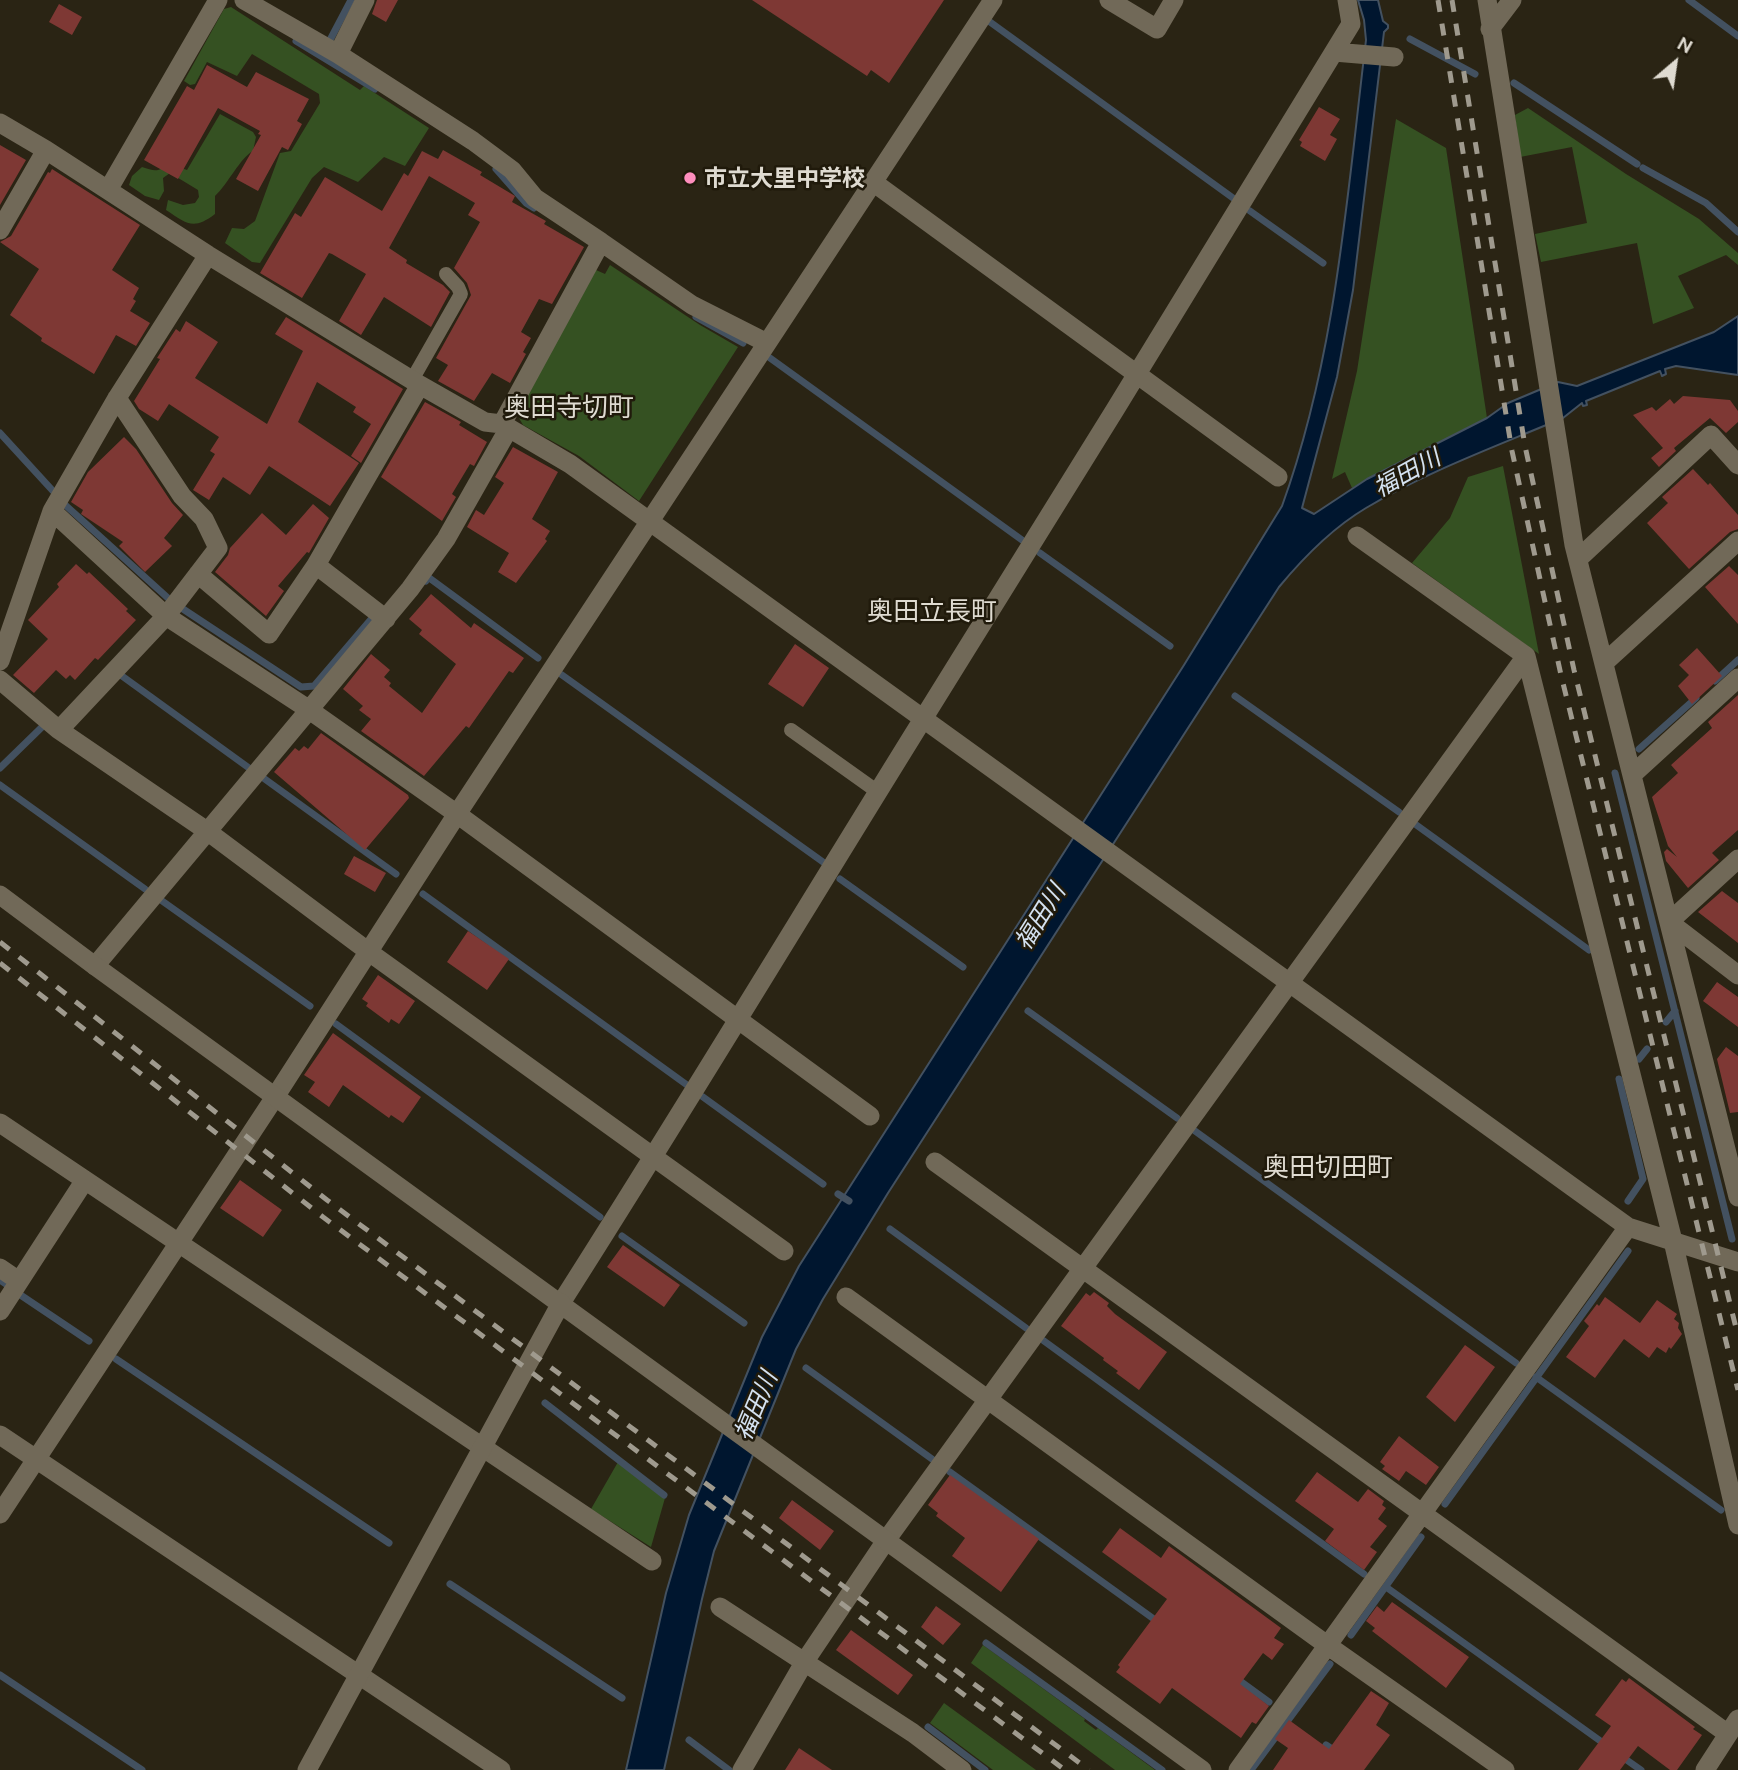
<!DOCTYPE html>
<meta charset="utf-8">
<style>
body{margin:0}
#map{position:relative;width:1738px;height:1770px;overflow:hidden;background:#2a2414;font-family:Ubuntu,sans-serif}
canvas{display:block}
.north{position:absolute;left:1640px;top:28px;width:70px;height:70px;-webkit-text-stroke:5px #201a0b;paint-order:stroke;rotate:29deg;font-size:19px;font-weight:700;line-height:28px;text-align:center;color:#dfdbd1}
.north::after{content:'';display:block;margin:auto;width:24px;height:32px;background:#dfdbd1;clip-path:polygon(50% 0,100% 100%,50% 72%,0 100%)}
</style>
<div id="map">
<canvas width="1738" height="1770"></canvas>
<div class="north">N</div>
</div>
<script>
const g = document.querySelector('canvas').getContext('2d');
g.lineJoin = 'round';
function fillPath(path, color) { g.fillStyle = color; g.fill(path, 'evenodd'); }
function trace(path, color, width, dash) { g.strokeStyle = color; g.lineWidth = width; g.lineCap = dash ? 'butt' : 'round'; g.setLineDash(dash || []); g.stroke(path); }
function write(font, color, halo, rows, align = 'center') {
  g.font = font + ' Ubuntu,"Noto Sans JP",sans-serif'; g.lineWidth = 5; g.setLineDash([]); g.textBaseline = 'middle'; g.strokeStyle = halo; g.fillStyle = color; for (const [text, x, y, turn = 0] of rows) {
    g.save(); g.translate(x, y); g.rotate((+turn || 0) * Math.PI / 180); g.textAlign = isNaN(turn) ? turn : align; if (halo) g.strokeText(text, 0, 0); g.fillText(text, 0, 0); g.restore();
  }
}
const green = new Path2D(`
 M231,7L360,90L364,86L429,128L405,166L384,157L358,182L324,167L312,178L260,263L252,262L225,243L232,228L244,229L255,221L280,153L291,151L320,103L319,94L252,54L237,76L207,62L195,84L190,85L184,81L224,9Z
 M1528,108L1626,174L1699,219L1738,253V265L1726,255L1678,276L1694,308L1653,324L1637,243L1541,262L1535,234L1587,223L1572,147L1520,157L1515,115Z
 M220,114L253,132L256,137L253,151C240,158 228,184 215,196V214C193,231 186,223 166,210L168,200L183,205L195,203L199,197L198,190L170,173L163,178L164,191L159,200L145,196L129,185L132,176L142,167C154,171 159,173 167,163L187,170Z
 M1396,119L1446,148L1487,418L1352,488L1345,472L1332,479L1357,371Z
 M610,265L700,325L738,347L639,501L579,456L523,425L516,413L596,270L605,274Z
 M1503,466L1539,654L1412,563L1450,518L1468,477Z
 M618,1462L665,1498L651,1547L591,1509Z
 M983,1645L1085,1719L1084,1721L1096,1730L1098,1728L1155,1770H1115L971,1663Z
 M944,1703L1036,1770H993L930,1723Z`);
const water = new Path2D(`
 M1358,0H1378L1383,21L1388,25V28L1384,32L1353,290L1337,377L1302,508L1314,514L1367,479L1487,418L1508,403L1558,382L1577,386L1714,332L1738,316V375L1676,366L1665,369L1666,374L1662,376L1660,371L1586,401L1587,405L1583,406L1582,403L1563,418C1497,446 1428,471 1366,508C1334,527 1303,558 1279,587L888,1193L823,1299L796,1349L714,1551L702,1599L664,1770H626L666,1593L689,1515L762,1337L799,1266L1184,665L1282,506C1336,357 1347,196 1366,40L1364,20Z`);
const stream = new Path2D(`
 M1689,0L1738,36
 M990,22L1233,198
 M1410,39L1475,74
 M330,40L351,0
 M296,41L375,89
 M1514,83L1637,164
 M1643,168L1706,203L1738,232
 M496,169L526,203L534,208
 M1250,211L1323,263
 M696,317L743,343
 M770,358L1022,540
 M0,433L53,491
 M63,503L169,599
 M1040,553L1170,646
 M426,581L428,577L538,658
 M183,609L301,687L314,686L373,617
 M562,675L823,862
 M122,676L249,768
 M1715,681L1738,660
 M1235,696L1399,812
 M1639,749L1696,698
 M0,768L42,727
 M1615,773L1732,1239
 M262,777L396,874
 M0,785L145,889
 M1415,824L1589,950
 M840,879L963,967
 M423,894L687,1085
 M158,898L310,1006
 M1028,1011L1177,1118
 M1666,1022L1675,1011
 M336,1024L600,1217
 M1639,1059L1647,1049
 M1619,1079L1643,1179L1628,1201
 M703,1097L823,1184
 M1195,1131L1516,1363
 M838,1194L849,1201
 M890,1229L1026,1328
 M622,1236L744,1323
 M0,1280L9,1286
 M19,1294L89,1341
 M1044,1341L1364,1574
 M116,1359L389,1543
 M806,1368L932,1459
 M1536,1377L1721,1510
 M545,1403L664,1495
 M950,1472L1158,1622
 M1445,1504L1628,1251
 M450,1584L622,1698
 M1386,1587L1606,1745
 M1351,1635L1421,1537
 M986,1643L1162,1770
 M0,1675L142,1770
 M1236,1678L1269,1702
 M928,1727L985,1770
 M689,1740L729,1770
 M1326,1745L1338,1753
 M1621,1756L1641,1770
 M1251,1770L1330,1664`);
const building = new Path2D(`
 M377,0H398L386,22L372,14Z
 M752,0H944L889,83L871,70L867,76Z
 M59,4L82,17L72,35L49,22Z
 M207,65L247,87L256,72L309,99L297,121L302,124L288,150L282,147L258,191L236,179L261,135L258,134L260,131L218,108L178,179L144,160L187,86L194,90Z
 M1319,107L1340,119L1330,135L1337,139L1325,161L1300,146L1302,142L1299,140Z
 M0,145L26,160L0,205Z
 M443,150L482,172L480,175L515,196L512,202L546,221L544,224L584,247L552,304L539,299L521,332L531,338L523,352L526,354L510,383L492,373L474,401L438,381L448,365L436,358L471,295L467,283L454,268L480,222L468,215L475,203L429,176L389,248L407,260L406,263L443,285L450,292L431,327L384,297L361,335L339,321L366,274L332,254L329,253L302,298L260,273L295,213L301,217L325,177L382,211L404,173L408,176L422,151L438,159Z
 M52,169L140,225L112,270L139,288L133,299L136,301L130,311L150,323L136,346L116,335L94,374L41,341L42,338L10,315L39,269L0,242L11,236L48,172L50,173Z
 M286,317L403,389L361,463L351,456L371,424L353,412L356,407L317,382L298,422L359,463L330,506L269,466L250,495L223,477L209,500L193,490L215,454L210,451L219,437L169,404L158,421L139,409L134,401L160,359L157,358L172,335L176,329L180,332L186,321L218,342L195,378L267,424L303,351L275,334Z
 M1683,396L1730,400L1738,411V422L1726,433L1710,418L1674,448L1676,451L1659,467L1651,458L1663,448L1633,415L1652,407L1656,411L1670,399L1674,404Z
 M425,402L461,422L459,425L487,442L474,466L470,464L452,494L456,497L442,521L381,477Z
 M124,437L136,449L172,503L183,515L164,538L172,546L145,572L119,546L123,542L81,514L83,510L71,502L88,472Z
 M513,447L558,472L532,519L550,531L545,539L547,541L516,583L498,572L509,553L467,527L476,510L484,515L504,483L495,477Z
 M1693,469L1708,485L1710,483L1738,515V529L1730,532L1689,569L1647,523L1668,503L1662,497Z
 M313,504L329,518L309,553L307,552L278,586L284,591L266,616L215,572L228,555L230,548L262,513L286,535Z
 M76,564L87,574L89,572L128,609L126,611L136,620L98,660L95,658L75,680L70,675L66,679L56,670L34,693L13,675L48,639L28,620L59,587L57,584Z
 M1729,566L1738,575V624L1705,587Z
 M431,594L471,628L474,623L524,658L513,673L509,671L469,728L466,726L424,776L361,731L371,719L359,710L363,706L343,689L371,654L390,670L384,677L391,683L389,686L422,713L456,664L419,634L422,630L409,619Z
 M795,644L829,668L803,707L768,684Z
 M1697,648L1722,676L1692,704L1678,686L1689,675L1679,665Z
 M1738,695V830L1712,853L1719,860L1688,888L1666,861L1664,852L1667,849L1677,857L1668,846L1652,797L1678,773L1671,765L1712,728L1708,722Z
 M321,733L408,795L409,798L365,850L274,772L295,748L299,751L304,746L308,749Z
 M354,856L386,873L375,892L344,874Z
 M1722,891L1738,903V943L1698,912Z
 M468,931L509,959L487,990L447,962Z
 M378,975L415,1001L399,1024L391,1019L389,1023L366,1006L368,1003L362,999Z
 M1717,982L1738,997V1027L1703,1001Z
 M333,1033L421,1097L403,1123L391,1115L389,1118L343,1085L329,1107L308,1092L315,1082L304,1075Z
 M1726,1047L1738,1056V1112L1730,1113L1717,1059Z
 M240,1180L282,1210L263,1237L220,1208Z
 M623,1245L680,1285L664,1307L607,1267Z
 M1094,1292L1109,1303L1107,1306L1115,1314L1167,1352L1139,1390L1116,1373L1118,1371L1103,1360L1104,1358L1061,1326L1086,1293L1090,1296Z
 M1605,1297L1640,1323L1657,1300L1677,1314L1674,1319L1679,1323L1678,1328L1682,1334L1671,1349L1669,1347L1666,1353L1657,1347L1649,1358L1624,1339L1595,1378L1566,1357L1589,1326L1584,1321L1597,1304L1599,1306Z
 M1465,1345L1495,1367L1455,1422L1426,1397Z
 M1399,1436L1439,1467L1426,1485L1406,1471L1399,1481L1382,1469L1385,1466L1380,1462Z
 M1317,1472L1358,1502L1368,1489L1384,1501L1382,1505L1386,1508L1378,1519L1387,1526L1370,1547L1377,1552L1364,1570L1325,1541L1334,1529L1295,1501Z
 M950,1475L1039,1539L1001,1592L952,1556L965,1538L936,1516L938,1513L928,1505Z
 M792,1500L834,1531L820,1550L779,1518Z
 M1120,1528L1161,1558L1169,1546L1281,1628L1274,1638L1284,1644L1272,1660L1263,1653L1240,1684L1269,1706L1256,1724L1252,1722L1241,1738L1172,1688L1160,1704L1116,1672L1120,1667L1118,1665L1167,1599L1102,1552Z
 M1392,1602L1469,1657L1446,1688L1372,1631L1375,1628L1366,1621L1377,1606L1384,1612Z
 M936,1606L961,1624L943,1645L921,1627Z
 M851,1630L913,1675L898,1695L836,1650Z
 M1629,1678L1695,1727L1693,1729L1702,1735L1677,1770H1670L1638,1746L1620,1770H1578L1611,1726L1595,1715L1622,1679L1626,1682Z
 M1371,1691L1389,1703L1376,1725L1390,1735L1364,1770H1273L1288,1748L1275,1739L1289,1720L1329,1749Z
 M799,1748L832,1770H785Z`);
const service = new Path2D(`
 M412,380L461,294L458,287L446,274
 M791,730L878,792`);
const minor = new Path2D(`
 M244,0L338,54
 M365,0L338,54L473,141L512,170L535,198L601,242L502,424
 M1109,0L1157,29L1174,0
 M1487,0L1574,545L1738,1197
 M1490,29L1512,0
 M1334,52L1394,57
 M0,123L46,150L208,255L420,385L485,422L502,424L570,464L1628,1227L1738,1262
 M873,182L1278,477
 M108,190L218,0
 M0,230L46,150
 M601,242L692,305L767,343
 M208,255L117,398L52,511L166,616L308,709L457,814L870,1116
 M1578,559L1711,435L1738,465
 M316,565L420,385
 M198,574L269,634L316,565L386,619
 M1526,656L1673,1241L1738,1525
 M0,661L52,511
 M1604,663L1738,541
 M0,680L59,730L207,831L369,952L784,1251
 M59,730L166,616L218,548L204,519L182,496L117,398
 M1632,775L1738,678
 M1738,859L1669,922L1738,975
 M95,966L410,589L446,539L509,428
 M0,1123L652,1561
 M935,1162L1728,1734
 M0,1268L19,1281
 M846,1297L1327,1645L1505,1770
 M561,1303C684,1110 802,914 923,719C1067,488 1210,257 1351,24L1347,0
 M0,1311L85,1180
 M0,1435L501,1770
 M0,1514L275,1097L457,814L993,0
 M720,1607L913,1733L962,1770
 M742,1770L805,1661L887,1539L1526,656L1357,536
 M1238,1770L1628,1227
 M1705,1770L1738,1719`);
const tertiary = new Path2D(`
 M0,895L95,966L1202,1770
 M307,1770L561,1303`);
const rail = new Path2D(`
 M1438,0L1512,451L1561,675L1738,1390
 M1452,0L1525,446L1574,670L1738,1336
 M0,942L327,1200L1089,1770
 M0,963L323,1217L1065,1770`);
const markers = [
 [690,178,7,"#fe8ebd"]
];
const poiNames = [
 ["市立大里中学校",704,178]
];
const waterNames = [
 ["福田川",1407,473,-29],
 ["福田川",1040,917,-58],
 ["福田川",756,1406,-67]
];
const quarterNames = [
 ["奥田寺切町",569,407],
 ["奥田立長町",932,611],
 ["奥田切田町",1328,1167]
];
fillPath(green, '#355122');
fillPath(water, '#00162f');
trace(water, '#435160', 2);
trace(stream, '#435160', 7);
fillPath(building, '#7e3834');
trace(service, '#716958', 14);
trace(minor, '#716958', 19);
trace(tertiary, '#716958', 19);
trace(rail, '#9f9a8e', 5, [12, 12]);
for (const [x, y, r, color] of markers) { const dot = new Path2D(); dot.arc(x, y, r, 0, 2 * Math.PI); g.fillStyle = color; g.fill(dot); trace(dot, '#201a0b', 2.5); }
write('bold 23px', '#dfdbd1', '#201a0b', poiNames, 'left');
write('italic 24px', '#d4e2f1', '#201a0b', waterNames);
write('26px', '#dfdbd1', '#201a0b', quarterNames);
</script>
